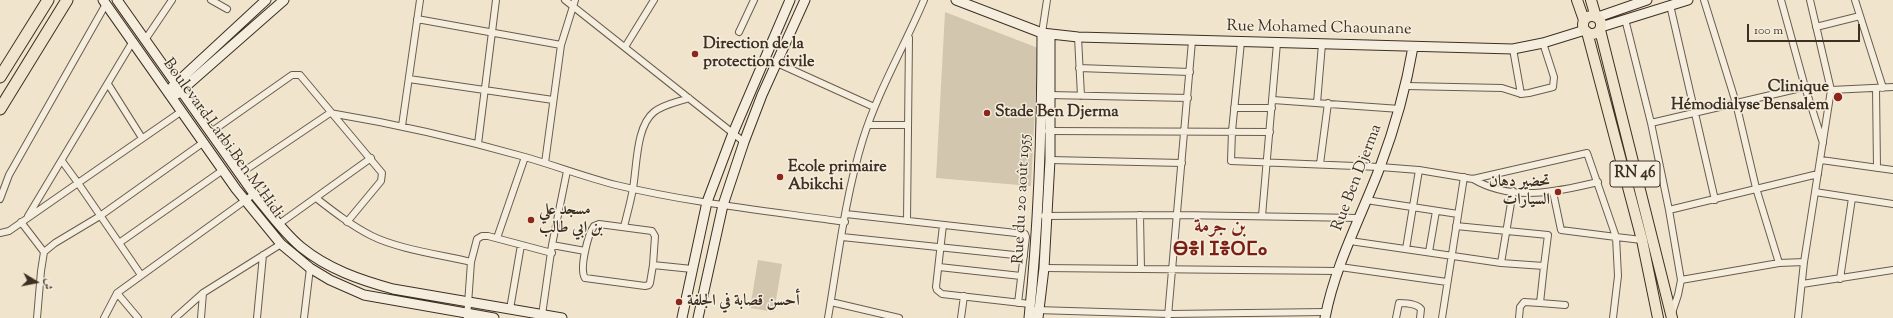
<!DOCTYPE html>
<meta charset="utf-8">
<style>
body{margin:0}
#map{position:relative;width:1893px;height:318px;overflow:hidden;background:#f0e5cc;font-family:"Sorts Mill Goudy",Amiri,serif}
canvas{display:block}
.north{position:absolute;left:16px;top:262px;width:40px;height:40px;-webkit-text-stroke:3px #f5eede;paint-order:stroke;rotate:100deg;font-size:11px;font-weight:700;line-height:16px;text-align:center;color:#3e2f23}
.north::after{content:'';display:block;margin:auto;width:14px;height:18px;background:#3e2f23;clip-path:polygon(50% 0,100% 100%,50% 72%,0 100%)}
.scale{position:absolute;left:1747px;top:24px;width:113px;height:18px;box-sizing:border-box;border:2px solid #3e2f23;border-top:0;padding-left:5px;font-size:12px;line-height:14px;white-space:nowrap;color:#3e2f23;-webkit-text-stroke:3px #f5eede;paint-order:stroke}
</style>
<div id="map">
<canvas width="1893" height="318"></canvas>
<div class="north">ش</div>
<div class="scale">100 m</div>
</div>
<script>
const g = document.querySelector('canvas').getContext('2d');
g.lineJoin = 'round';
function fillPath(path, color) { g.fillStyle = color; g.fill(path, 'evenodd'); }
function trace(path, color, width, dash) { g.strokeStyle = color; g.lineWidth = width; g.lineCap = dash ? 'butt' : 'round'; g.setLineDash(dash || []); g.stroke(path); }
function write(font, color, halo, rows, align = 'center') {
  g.font = font + ' "Sorts Mill Goudy",Amiri,"Noto Sans Tifinagh",serif'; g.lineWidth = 3; g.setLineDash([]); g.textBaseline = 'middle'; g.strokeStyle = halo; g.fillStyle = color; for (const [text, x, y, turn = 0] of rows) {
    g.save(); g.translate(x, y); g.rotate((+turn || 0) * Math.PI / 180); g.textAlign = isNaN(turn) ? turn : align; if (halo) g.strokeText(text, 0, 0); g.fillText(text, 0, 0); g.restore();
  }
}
const green = new Path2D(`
 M945,12L1038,48L1031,186L936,178Z
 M758,260L782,264L774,312L750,308Z`);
const street = new Path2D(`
 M211,0L227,9
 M565,0L744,142
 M1704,0L1736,103L1756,188L1779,263
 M1781,0L1805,87L1823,143
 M1855,0L1883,88
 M1670,5L1715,200
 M417,19L561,45
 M1625,19L1651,123L1669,210L1681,280L1678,295L1672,313
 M1816,27L1860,16
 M739,32L754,0
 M1042,33L1047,0
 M1078,37L1081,96
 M145,40L172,0
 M1241,42L1232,131L1231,161L1380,167L1419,170L1473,179L1587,153L1616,237L1642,240
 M625,47L654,0
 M1513,49L1521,94
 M777,63L874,107
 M1079,68L1190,72
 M409,79L553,100
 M108,84L142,138
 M1406,86L1502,88L1521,94L1529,93L1553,87L1554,77L1543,43
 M1876,88L1877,168
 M1831,90L1893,87
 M1050,95L1188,98
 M1273,100L1400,109
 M1317,103L1322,44
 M1234,108H1272
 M1651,123L1805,87
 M868,125H908
 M402,126L420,0
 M1048,131L1270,132
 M211,132L292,75H300L382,173L381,181L347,222
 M478,144L496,0
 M525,157C556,166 585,177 616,185C691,203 768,211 845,222
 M1050,160L1182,163
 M1821,160L1893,170
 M545,163L561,45L575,0
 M1320,164L1328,103
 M241,173L330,113C396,124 461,139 525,157L497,238
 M1473,179C1512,202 1557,192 1598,182
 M1553,192L1561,230L1616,237L1618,276L1613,318
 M1815,192L1893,204
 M316,198C334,212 352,226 372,236C398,249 442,255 471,262
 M0,199L9,175L106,4
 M1366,200L1458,214
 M1669,210L1818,174
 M846,214L1025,234L1026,237L1018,303
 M1140,215L1141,269
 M28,216L133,41
 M1044,216L1178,215L1359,218
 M1262,216L1277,43
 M907,221L909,38
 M21,222L44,252
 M279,224L371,158
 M943,225L936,287L937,290L942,294L1030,304
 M624,227C627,214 631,201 633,188C637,166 636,126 654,112C664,104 678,102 689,98
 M0,233L9,231L78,183L62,161
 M842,237L1024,256
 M1350,241L1501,263L1544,266L1548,235L1456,226
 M119,243L223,170
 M552,245L585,251
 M1406,249L1419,170
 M1429,252L1436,211
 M1501,263L1513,191
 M653,265L650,283L649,285L645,286L585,278C579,269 588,234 594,226L599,224L652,231L655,236L653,265L692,269
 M1544,266L1540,303L1565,305
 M939,267L1021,276
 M1340,267L1447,282
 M1044,268L1338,271
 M141,275L78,183L182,111
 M1840,279L1852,198
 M1681,280L1779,263L1804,262
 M1802,284L1893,270
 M117,293L138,318
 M831,302L899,318
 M510,309L521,245
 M1036,310L1169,314L1326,312
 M542,315L552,245L567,171
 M1168,316L1192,41
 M37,318L41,271L44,252L55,243L100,216L204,142
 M104,318L117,293L254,194
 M175,318L203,293L281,244
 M201,318L203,293
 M257,318L263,255
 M304,318L310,268
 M467,318L471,262L477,239L482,236H488L552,253
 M828,318C838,259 845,197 863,139C878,91 904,47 924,0
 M961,318L964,296
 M1396,318L1399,303C1405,303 1417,304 1421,309L1420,318
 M1442,318L1464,177
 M1519,318L1520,307L1524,302L1540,303
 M1798,318L1804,262L1831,90L1810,0`);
const secondary = new Path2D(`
 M103,0L236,189L281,244L310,268L330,280L364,295L494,318
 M117,0L254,194C269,212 283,232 301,247C328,269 360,280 393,289L562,318
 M956,0L1042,33L1078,37L1513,49L1543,43L1585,30
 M1598,17L1647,0
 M1601,27L1688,0
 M172,87L266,0
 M177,94L284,0
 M682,318L707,202L733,133L790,0
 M698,318L723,205L744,142L762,95L805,0
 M1029,318C1039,222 1042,129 1042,33
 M1038,318L1044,268L1050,160V34
 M1325,318C1335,265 1361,217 1380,167C1395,127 1406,88 1413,47`);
const primary = new Path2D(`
 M1577,0L1584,20
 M1591,0L1596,17
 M1583 25a9 9 0 1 1 18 0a9 9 0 1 1-18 0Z
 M1600,30L1672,318
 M1587,32L1642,240L1658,318`);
const highway = new Path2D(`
 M0,77L48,0
 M0,109L67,0`);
const markers = [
 [695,54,4,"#8f2418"],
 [1838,97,5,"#8f2418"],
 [987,113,4,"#8f2418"],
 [780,177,4,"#8f2418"],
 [1558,192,4,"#8f2418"],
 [531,220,4,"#8f2418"],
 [679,302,4,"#8f2418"]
];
const shields = [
 [1635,174,50]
];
const shieldNames = [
 ["RN 46",1635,174]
];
const streetNames = [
 ["Rue Mohamed Chaounane",1319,29,1],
 ["Boulevard Larbi Ben M'Hidi",222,139,54],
 ["Rue Ben Djerma",1358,178,-69],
 ["Rue du 20 août 1955",1023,199,-87]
];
const poiNames = [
 ["Direction de la",703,45],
 ["protection civile",703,63],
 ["Clinique",1829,88,"right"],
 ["Hémodialyse Bensalem",1829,106,"right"],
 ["Stade Ben Djerma",995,113],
 ["Ecole primaire",788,168],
 ["Abikchi",788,186],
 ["تحضير دهان",1550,183,"right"],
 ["السيارات",1550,201,"right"],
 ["مسجد علي",539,211],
 ["بن ابي طالب",539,229],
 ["أحسن قصابة في الجلفة",687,302]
];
const districtNames = [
 ["بن جرمة",1220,229],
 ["ⴱⴻⵏ ⵊⴻⵔⵎⴰ",1220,252]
];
fillPath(green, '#d2c6af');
trace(street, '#6a5c4d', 8);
trace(secondary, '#3e2f23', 11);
trace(primary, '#3e2f23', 12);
trace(highway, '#3e2f23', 13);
trace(street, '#f5eede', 6);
trace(secondary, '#f5eede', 9);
trace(primary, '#f0e5cc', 10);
trace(highway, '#f0e5cc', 11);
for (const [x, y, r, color] of markers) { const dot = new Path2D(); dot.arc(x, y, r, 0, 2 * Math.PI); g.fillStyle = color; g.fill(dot); trace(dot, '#f5eede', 1.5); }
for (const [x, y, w] of shields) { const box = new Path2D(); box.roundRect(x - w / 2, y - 13, w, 26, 3); g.fillStyle = '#f5eede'; g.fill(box); trace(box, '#3e2f23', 1); }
write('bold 15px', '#3e2f23', null, shieldNames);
write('16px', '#3e2f23', '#f5eede', streetNames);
write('bold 16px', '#3e2f23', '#f5eede', poiNames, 'left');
write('bold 20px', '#7a1f14', '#f5eede', districtNames);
</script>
